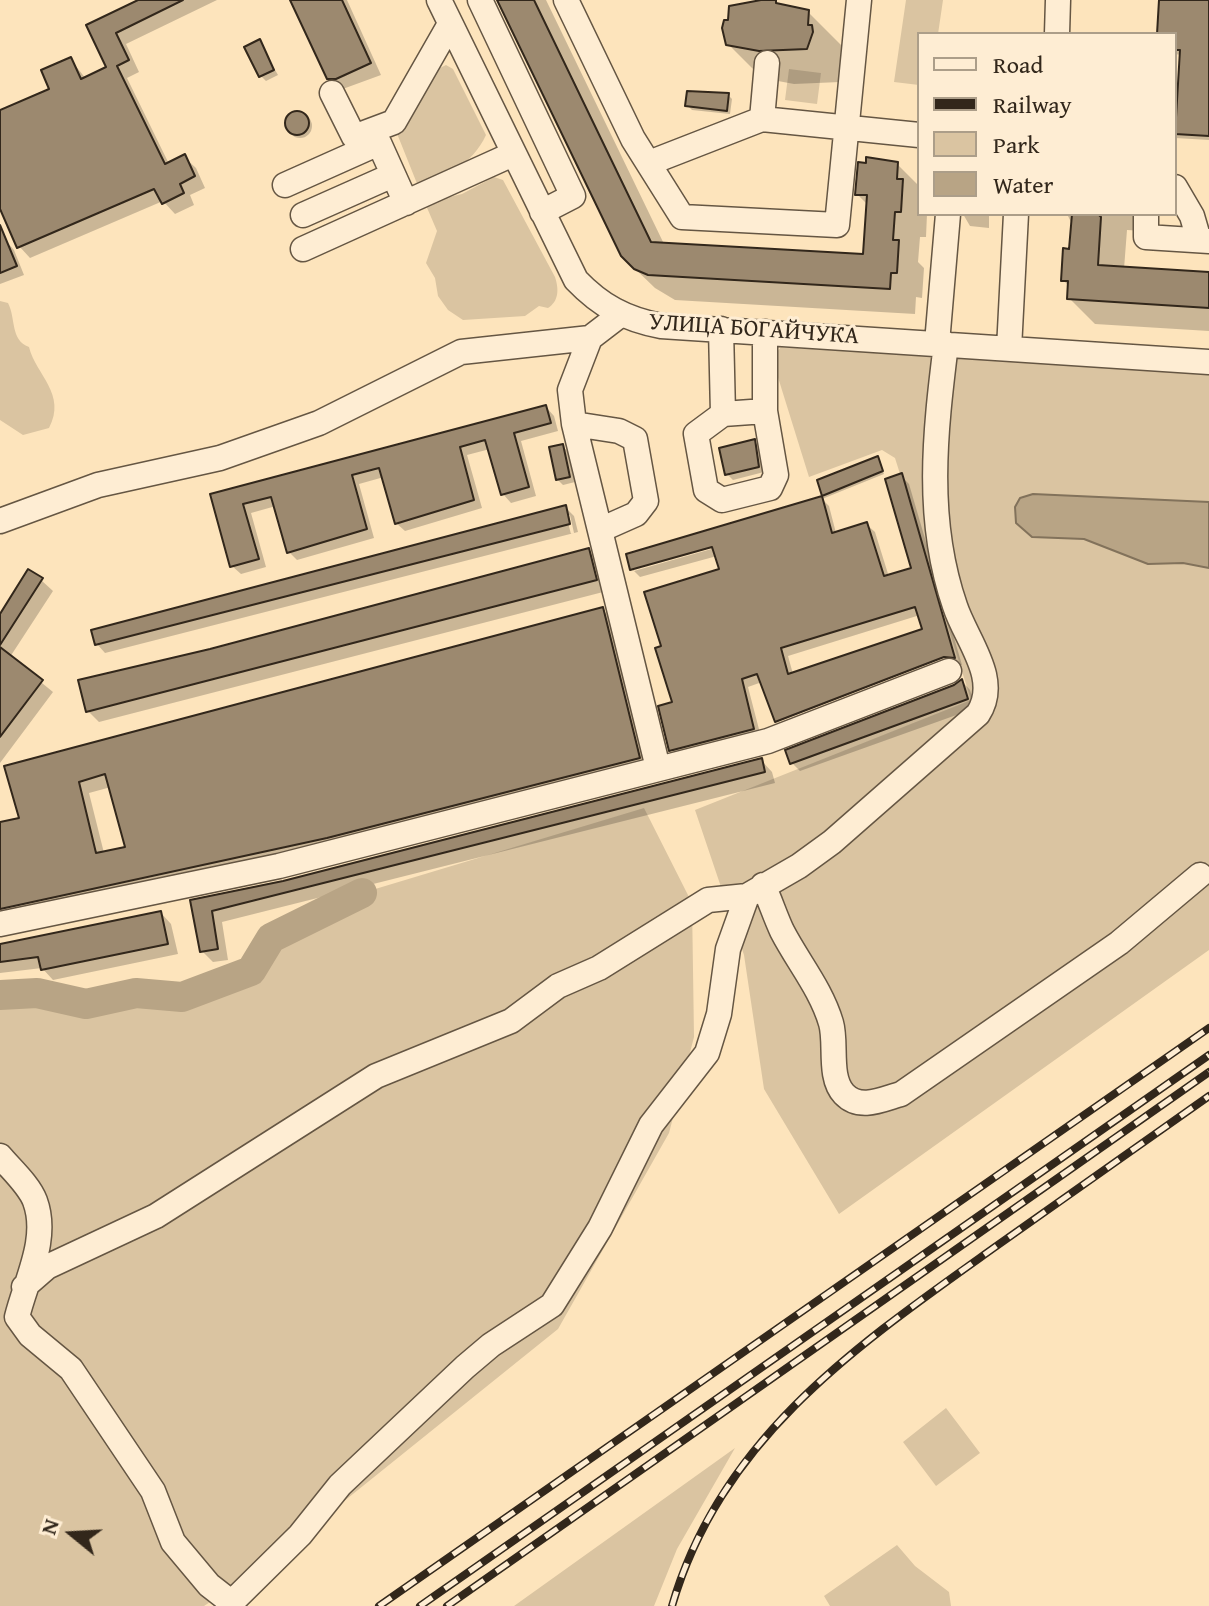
<!DOCTYPE html>
<meta charset="utf-8">
<style>
body{margin:0}
#map{position:relative;width:1209px;height:1606px;overflow:hidden;background:#fde4bc;font-family:"Gentium Book Plus",serif}
canvas{display:block}
.legend{position:absolute;left:917px;top:32px;width:260px;height:184px;box-sizing:border-box;background:#feedd3;border:2px solid #ac9e89;margin:0;padding:10px 14px;list-style:none;font-size:24px;color:#32271b}
.legend li{display:flex;align-items:center;gap:16px;height:40px}
.legend b{width:40px;border:2px solid #ac9e89}
.north{position:absolute;left:32px;top:1494px;width:80px;height:80px;-webkit-text-stroke:6px #feedd3;paint-order:stroke;rotate:288deg;font-size:22px;font-weight:700;line-height:32px;text-align:center;color:#32271b}
.north::after{content:'';display:block;margin:auto;width:28px;height:36px;background:#32271b;clip-path:polygon(50% 0,100% 100%,50% 72%,0 100%)}
</style>
<div id="map">
<canvas width="1209" height="1606"></canvas>
<ul class="legend">
<li><b style="height:10px;background:#feedd3"></b>Road</li>
<li><b style="height:10px;background:#32271b"></b>Railway</li>
<li><b style="height:22px;background:#dac4a1"></b>Park</li>
<li><b style="height:22px;background:#b8a485"></b>Water</li>
</ul>
<div class="north">N</div>
</div>
<script>
const g = document.querySelector('canvas').getContext('2d');
g.lineJoin = 'round';
function fillPath(path, color) { g.fillStyle = color; g.fill(path, 'evenodd'); }
function trace(path, color, width, dash) { g.strokeStyle = color; g.lineWidth = width; g.lineCap = dash ? 'butt' : 'round'; g.setLineDash(dash || []); g.stroke(path); }
function write(font, color, halo, rows, align = 'center') {
  g.font = font + ' "Gentium Book Plus",serif'; g.lineWidth = 6; g.setLineDash([]); g.textBaseline = 'middle'; g.strokeStyle = halo; g.fillStyle = color; for (const [text, x, y, turn = 0] of rows) {
    g.save(); g.translate(x, y); g.rotate((+turn || 0) * Math.PI / 180); g.textAlign = isNaN(turn) ? turn : align; if (halo) g.strokeText(text, 0, 0); g.fillText(text, 0, 0); g.restore();
  }
}
const green = new Path2D(`
 M906,0H943L938,34H919V85L894,82Z
 M446,65L453,69L486,135C472,165 448,174 418,186L396,131L438,69Z
 M789,69L821,73L817,104L785,100Z
 M494,177L503,180L555,277C559,289 559,301 548,308L539,306L525,316L463,320L448,310L438,296L435,278L426,263L437,231L425,203L462,194Z
 M0,301L8,303C16,318 10,340 29,347C36,375 67,394 49,428L23,435L0,420Z
 M781,347L1209,374V950L839,1214L764,1089L744,955L695,810L971,700L895,458L882,450L809,477L772,358Z
 M644,808L692,903L694,1037L669,1133L558,1329L256,1572L204,1606H0V995L37,993L86,1004L136,993L182,997L251,971L271,938L362,893Z
 M946,1408L980,1453L936,1486L903,1442Z
 M735,1448L677,1549L654,1606H514Z
 M897,1545L915,1566L949,1592L951,1606H830L824,1596Z`);
const water = new Path2D(`
 M1033,494L1209,502V568L1183,563L1148,564L1084,539L1032,537L1016,523L1015,507L1020,498Z`);
const shadow = new Path2D(`
 M142,0H217L126,44L139,72L127,78L169,164L184,157L196,168L205,188L190,195L194,205L175,214L163,201L30,258L19,246L0,205V113L52,90L71,60L86,79L109,68L89,26Z
 M292,0H347L381,75L340,90L328,78Z
 M500,0H546L664,244L865,256L868,205L857,194L897,164L919,186V214H927L926,237H920L918,262L924,268L922,298L916,297L915,314L675,300L655,288L628,262Z
 M1161,0H1209V140L1175,138L1181,55L1175,54V34H1159Z
 M769,1L808,12L842,46L840,82L794,84L762,78L728,44Z
 M259,42L278,75L266,81L261,76Z
 M728,95L732,99L730,114L692,110L688,106Z
 M288 126a12 12 0 1 1 24 0a12 12 0 1 1-24 0Z
 M963,214H989V228L970,226Z
 M1067,214H1145L1144,231L1127,230L1124,269L1209,274V331L1095,324L1069,298L1070,287L1063,280L1073,226Z
 M6,241L14,250L24,275L0,284V244Z
 M546,407L554,416L558,431L521,441L536,496L511,503L503,494L490,449L467,455L482,508L405,531L396,523L384,477L359,484L374,538L297,560L289,552L276,506L251,513L266,567L241,574L232,566L212,495Z
 M754,441L759,446L764,472L733,480L727,474Z
 M563,446L568,452L575,482L563,485L557,479Z
 M878,458L884,474L822,499L829,506L836,533L866,524L875,532L889,577L914,569L901,476L909,484L962,665L952,664L784,729L778,723L954,655L952,652L778,719V723L762,682L748,687L761,737L679,758L671,750L674,703L663,648L721,570L717,556L640,577L632,569L628,555L824,497L820,482ZM721,542L722,546L634,571V567ZM920,615L924,630L793,674L788,656Z
 M565,507L574,516L578,532L105,653L97,644ZM566,515H570L574,533L571,534Z
 M588,550L599,561L607,591L99,722L88,711L210,651Z
 M41,580L53,591L10,657L53,692L0,763V617Z
 M603,610L614,621L651,770L0,924V825L21,819L7,767ZM111,787L127,848L104,853L89,793Z
 M962,681L970,690L976,708L800,771L792,763Z
 M761,760L772,772L775,783L222,922L228,960L213,962L202,951L193,901L283,882Z
 M161,913L171,924L178,954L53,980L42,968L0,973V946Z`);
const river = new Path2D(`
 M0,995L37,993L86,1004L136,993L182,997L251,971L271,938L362,893`);
const building = new Path2D(`
 M138,0H183L116,33L129,60L117,66L165,164L185,154L195,176L180,184L184,193L162,204L154,189L17,248L0,209V110L49,89L41,70L71,57L81,79L106,67L86,25Z
 M290,0H342L371,63L336,79H327Z
 M497,0H534L651,242L863,254L867,195H855L858,162L866,163V157L898,162L897,179H903L901,212H895L893,240H899L897,273H891L890,289L648,275L634,269L621,256Z
 M761,0H776V3L809,10L808,25H812L813,32L807,49L759,51L726,45L722,28L724,20H728L729,6Z
 M1159,0H1209V136L1175,134L1180,50H1175V34H1157Z
 M260,39L274,70L259,77L244,47Z
 M687,91L729,93L727,111L685,106Z
 M285 123a12 12 0 1 1 24 0a12 12 0 1 1-24 0Z
 M1072,214H1098L1101,217L1098,265L1209,272V308L1067,299L1068,281H1061L1063,248L1069,249Z
 M0,225L17,266L0,273Z
 M546,405L551,423L514,433L529,487L501,495L485,440L460,447L474,500L395,524L379,468L352,475L367,529L287,553L271,497L243,504L259,559L230,567L210,494Z
 M755,439L759,467L725,475L719,448Z
 M563,444L570,477L556,480L549,447Z
 M878,456L883,471L822,496L817,480Z
 M902,473L955,658L944,657L775,722L757,674L742,679L754,729L669,751L658,706L672,702L655,648L661,646L644,592L719,569L712,547L630,570L626,554L822,496L832,533L867,522L884,576L911,568L885,479ZM915,607L922,629L788,674L781,648Z
 M566,505L570,524L95,645L91,630Z
 M589,548L597,580L86,712L78,680L210,649Z
 M28,569L43,578L0,645V614Z
 M603,607L640,758L327,838L0,909V822L19,818L4,766ZM105,774L125,847L96,853L79,782Z
 M0,647L43,680L0,737Z
 M962,679L968,699L790,764L785,750L954,685Z
 M762,758L765,772L212,911L218,949L200,952L190,900L283,881Z
 M161,911L168,944L41,970L38,957L0,962V944Z`);
const minor = new Path2D(`
 M439,0L576,280C601,306 625,319 661,326L1209,362
 M480,0L573,196L542,212
 M566,0L633,139L682,217L837,225L859,0
 M1057,34L1058,0
 M332,93L354,137L394,122L450,24
 M762,119L767,63
 M649,163L762,119L919,135
 M285,185L379,143L406,203
 M1175,187L1192,216L1199,240
 M1146,214V237L1209,241
 M303,215L393,175
 M303,249L513,154
 M721,329L723,414
 M590,338L570,390L574,424L658,768
 M937,343L948,214
 M1009,349L1016,214
 M765,411L776,475L770,488L722,500L706,490L696,434L723,414Z
 M765,411V332
 M574,424L619,431L635,439L646,501L636,514L600,530
 M0,521L98,485L220,458L319,423L461,352L590,338L620,315
 M763,885C770,900 775,916 782,931C798,962 821,989 831,1023C837,1043 828,1077 844,1094C860,1111 883,1099 901,1094L1119,943L1200,875
 M0,924L279,866L768,741L949,671
 M0,1156C11,1169 29,1185 35,1201C49,1239 26,1280 17,1317L30,1335L71,1369L153,1491L173,1542L209,1585L232,1603
 M24,1287L47,1267L156,1216L376,1076L511,1021L558,986L599,968L708,900L747,896L799,866L832,842L978,714C1001,679 966,640 955,606C925,519 935,433 946,344
 M228,1606L300,1535L340,1485L465,1367L491,1345L552,1305L600,1228L651,1125L707,1053L719,1014L728,949L747,896`);
const rail = new Path2D(`
 M379,1606L1209,1028
 M420,1606L1209,1055
 M447,1606L1209,1072
 M672,1606C721,1437 859,1344 995,1247C1066,1197 1138,1146 1209,1096`);
const streetNames = [
 ["УЛИЦА БОГАЙЧУКА",754,330,4]
];
fillPath(green, '#dac4a1');
fillPath(water, '#b8a485');
trace(water, '#82725b', 2);
fillPath(shadow, '#0003');
trace(river, '#b8a485', 30);
fillPath(building, '#9c896f');
trace(building, '#32271b', 2);
trace(minor, '#655643', 27);
trace(minor, '#feedd3', 24);
trace(rail, '#32271b', 8);
trace(rail, '#feedd3', 5, [15]);
write('24px', '#32271b', '#feedd3', streetNames);
</script>
